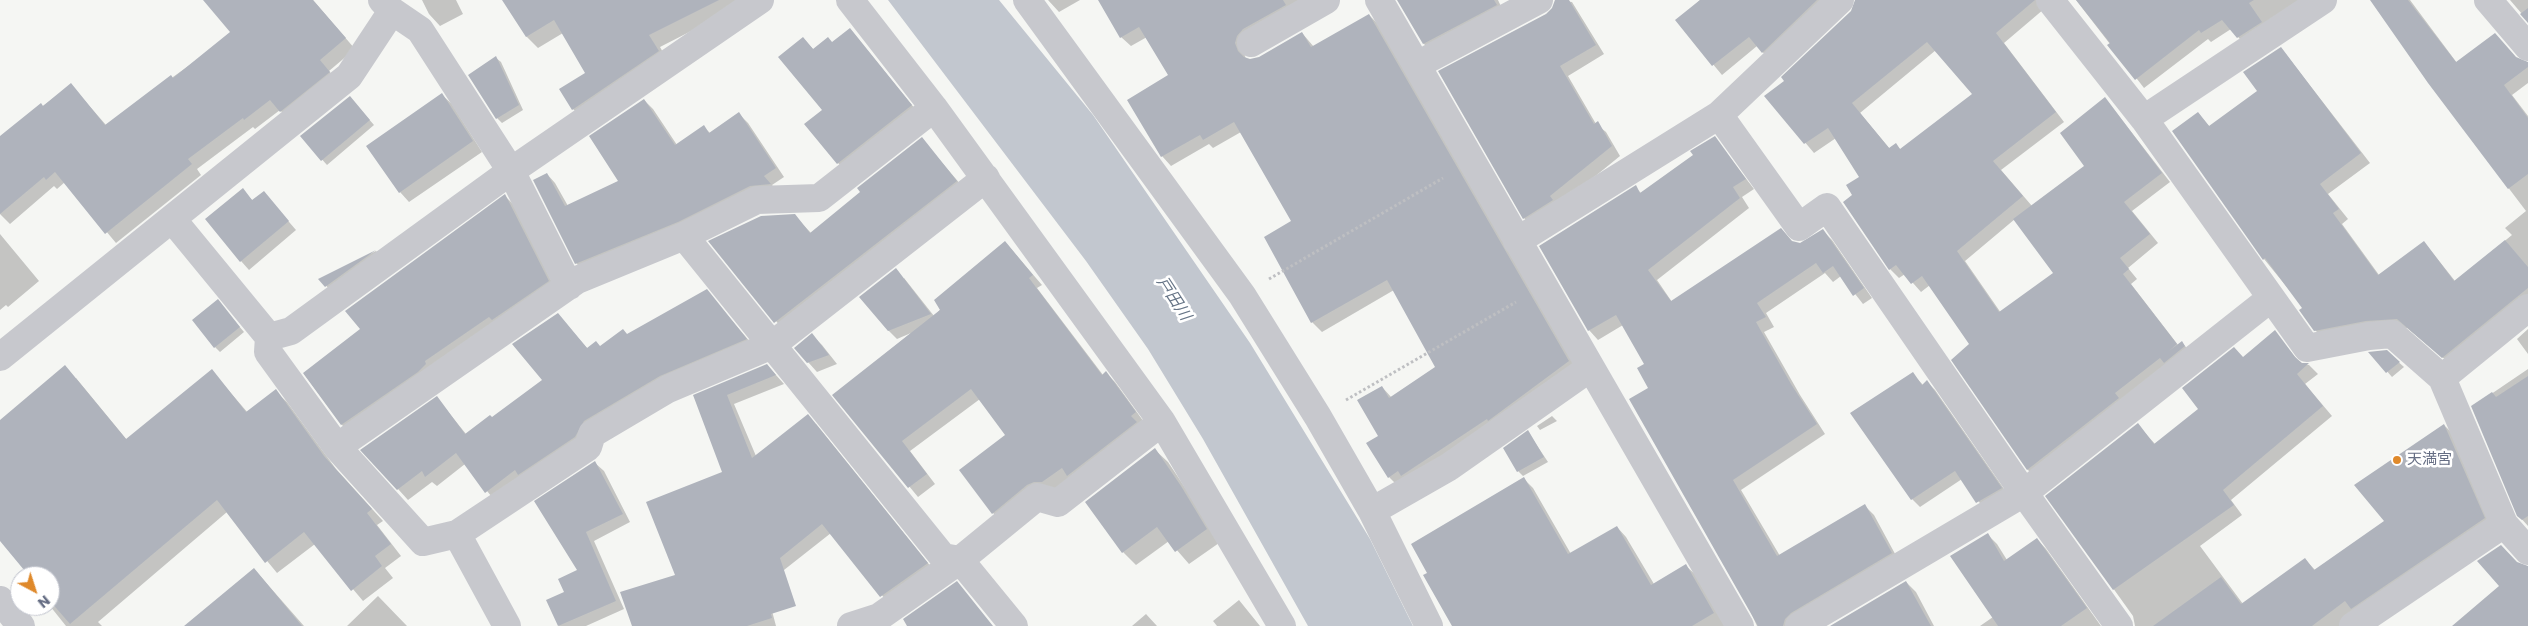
<!DOCTYPE html>
<meta charset="utf-8">
<style>
body{margin:0}
#map{position:relative;width:2528px;height:626px;overflow:hidden;background:#f5f6f3;font-family:Poppins,sans-serif}
canvas{display:block}
.north{position:absolute;left:10px;top:566px;width:50px;height:50px;box-sizing:border-box;background:#fff;border:1px solid #c2c5ce;border-radius:50%;rotate:140deg;font-size:14px;font-weight:700;line-height:20px;text-align:center;color:#666e84}
.north::after{content:'';display:block;margin:auto;width:18px;height:22px;background:#df892b;clip-path:polygon(50% 0,100% 100%,50% 72%,0 100%)}
</style>
<div id="map">
<canvas width="2528" height="626"></canvas>
<div class="north">N</div>
</div>
<script>
const g = document.querySelector('canvas').getContext('2d');
g.lineJoin = 'round';
function fillPath(path, color) { g.fillStyle = color; g.fill(path, 'evenodd'); }
function trace(path, color, width, dash) { g.strokeStyle = color; g.lineWidth = width; g.lineCap = dash ? 'butt' : 'round'; g.setLineDash(dash || []); g.stroke(path); }
function write(font, color, halo, rows, align = 'center') {
  g.font = font + ' Poppins,"Noto Sans JP",sans-serif'; g.lineWidth = 5; g.setLineDash([]); g.textBaseline = 'middle'; g.strokeStyle = halo; g.fillStyle = color; for (const [text, x, y, turn = 0] of rows) {
    g.save(); g.translate(x, y); g.rotate((+turn || 0) * Math.PI / 180); g.textAlign = isNaN(turn) ? turn : align; if (halo) g.strokeText(text, 0, 0); g.fillText(text, 0, 0); g.restore();
  }
}
const water = new Path2D(`
 M888,0H999L1093,115L1250,343L1370,539L1413,626H1308L1203,439L1148,349L1086,261Z`);
const shadow = new Path2D(`
 M204,0H313L355,49L329,71L339,82L290,121L280,110L255,129L253,127L197,169L201,175L116,243L65,182L57,189L54,186L10,224L0,214V138L71,85L106,125L226,39L231,32Z
 M422,0H456L463,14L440,26L429,14Z
 M516,0H752L660,47L669,63L585,121L573,109L560,89L587,73L563,33L538,48L526,36Z
 M1048,0H1080L1059,12Z
 M1100,0H1305L1244,53L1246,59L1250,60L1259,58L1302,33L1314,47L1369,15L1378,24L1578,371L1399,487L1389,477L1368,444L1380,436L1382,387L1392,398L1437,367L1394,290L1322,332L1312,322L1266,237L1293,221L1241,132L1213,148L1209,144L1171,166L1162,156L1170,76L1147,37L1131,46L1121,37Z
 M1398,0H1498L1505,15L1433,53L1424,44Z
 M1555,0L1572,2L1604,54L1568,76L1596,124L1606,132L1620,156L1533,227L1524,218L1547,15L1554,8Z
 M1700,0H1836L1771,61L1757,46L1722,75L1677,21Z
 M1856,0H2048L2044,9L2004,43L2064,122L2001,170L2032,206L2086,166L2105,98L2170,182L2132,211L2158,243L2128,268L2137,279L2131,284L2178,345L2182,343L2191,352L2037,479L2028,470L1953,360L1971,344L1930,285L1921,292L1905,274L1899,278L1890,269L1844,202L1854,196L1861,177L1836,138L1814,153L1766,96L1785,81L1852,12ZM1936,50L1974,95L1901,150L1896,145L1890,149L1860,113ZM2015,219L2054,273L2001,313L1965,261Z
 M2076,0H2303L2247,47L2231,29L2211,42L2208,39L2144,88Z
 M2371,0H2410L2457,63L2495,34L2519,61L2528,63V83L2512,95L2528,116V305L2453,366L2407,328L2376,330L2325,340L2315,330L2304,308L2264,259L2198,113L2210,127L2259,91L2281,48L2370,163L2328,194L2348,219L2342,224L2379,275L2424,242L2455,281L2512,235L2505,228L2526,211L2447,107Z
 M2510,0H2528V21Z
 M850,29L920,115L847,172L838,163L803,38L814,50L832,44Z
 M496,58L501,62L523,110L502,123L497,118Z
 M442,95L452,104L482,152L409,202L400,192Z
 M644,100L653,109L677,145L704,127L710,133L739,114L748,123L784,177L772,185L778,192L585,272L576,263L547,174L555,183L568,206L619,181Z
 M354,102L374,125L327,165L301,136Z
 M1715,138L1754,189L1742,197L1749,208L1657,280L1672,302L1793,242L1800,244L1823,231L1832,240L1872,298L1863,304L1841,276L1833,282L1825,273L1766,313L1774,327L1764,332L1800,395L1825,434L1741,490L1780,556L1865,506L1874,515L1900,563L1797,626H1757L1650,388L1646,365L1623,325L1598,340L1589,330L1540,246L1635,187L1641,193L1695,156Z
 M922,139L967,192L786,333L710,242L795,216L811,233L862,193Z
 M243,190L253,201L264,193L296,230L249,270L241,261Z
 M505,196L515,206L558,291L352,435L342,425L304,374L362,329Z
 M0,234L39,281L8,307L6,305L0,310Z
 M1005,242L1042,285L1037,288L1103,375L1106,373L1115,382L1144,422L1052,491L1002,522L993,513L1006,435L980,399L910,451L935,484L918,497L834,395L911,333L897,339L888,330L904,278L934,316Z
 M376,251L380,255L331,291L320,279Z
 M707,291L756,349L496,502L465,464L437,486L432,482L408,500L398,489L437,398L466,434L492,419L544,380L557,314L588,349L601,347L627,335Z
 M222,306L244,332L220,352L215,347Z
 M2528,329V354L2517,339Z
 M2275,332L2300,363L2309,365L2318,374L2305,384L2332,416L2231,500L2242,515L2200,546L2243,604L2305,559L2315,570L2386,521L2444,425L2454,435L2493,528L2350,626H2135L2133,616L2047,496L2138,425L2155,444L2200,409L2244,358Z
 M812,335L822,345L837,364L817,372L808,362Z
 M2386,351L2404,367L2392,377L2371,353Z
 M767,365L784,384L734,404L756,456L816,424L936,573L890,605L831,533L784,570L763,577L776,626H633L677,576L723,472L694,396Z
 M2528,369V526L2518,515L2472,407Z
 M212,371L248,413L275,391L287,402L336,469L383,521L377,525L401,556L385,568L393,578L363,601L315,544L277,573L227,512L98,622L102,626H66L50,606V576H31L0,500V421L76,378L127,440Z
 M1912,373L1923,385L1927,382L1935,390L2009,496L1985,510L1962,479L1920,507L1912,499Z
 M1552,416L1557,421L1540,430L1537,426Z
 M1528,432L1548,462L1523,476L1518,471Z
 M1154,449L1168,462L1194,501L1219,543L1189,564L1169,541L1136,565L1123,552Z
 M595,463L604,471L630,522L594,541L624,609L586,626H559L548,600L566,593L579,570Z
 M1524,479L1533,488L1571,554L1617,527L1626,537L1654,584L1686,566L1696,575L1726,626H1453Z
 M1987,534L1997,544L2007,560L2037,539L2046,549L2101,626H1980L1993,617Z
 M254,569L304,626H186Z
 M1906,582L1916,592L1934,626H1832Z
 M378,596L407,626H347Z
 M1239,600L1260,626H1217L1213,621Z
 M1146,614L1157,626H1132Z`);
const building = new Path2D(`
 M203,0H313L346,38L320,60L330,72L280,112L270,100L244,120L243,118L188,159L192,164L105,234L55,172L46,180L44,177L0,214V136L41,103L43,106L71,83L105,125L171,75L173,78L230,32Z
 M502,0H719L649,35L659,51L572,110L559,89L585,73L554,20L526,37Z
 M1098,0H1283L1286,5L1243,29L1237,36L1235,43L1238,51L1244,57L1250,59L1259,57L1302,32L1311,47L1369,14L1569,361L1488,421L1487,419L1401,476L1398,471L1388,478L1366,443L1378,436L1357,400L1382,386L1389,398L1435,367L1387,280L1311,323L1264,237L1291,221L1234,122L1203,140L1200,135L1161,157L1127,100L1168,75L1139,27L1120,38Z
 M1397,0H1494L1497,5L1423,44Z
 M1555,0H1569L1596,45L1560,66L1594,124L1598,121L1612,146L1550,196L1553,200L1523,219L1438,71L1546,14L1552,8Z
 M1700,0H1817L1762,53L1749,37L1712,66L1675,20Z
 M1855,0H2035L1996,33L2056,112L1993,161L2023,196L1957,251L1999,312L2053,273L2013,219L2084,166L2060,133L2105,97L2162,173L2124,202L2150,234L2120,258L2129,269L2123,274L2177,344L2169,351L2182,341L2185,346L2164,363L2160,358L2115,393L2119,398L2027,470L1951,360L1969,344L1922,276L1911,284L1896,265L1889,270L1843,202L1852,195L1846,185L1859,177L1828,128L1804,144L1764,96L1784,81L1781,77L1851,11ZM1927,42L1972,94L1900,149L1896,143L1889,148L1852,103Z
 M2076,0H2254L2249,3L2262,22L2237,38L2222,20L2201,33L2199,30L2135,80L2107,45L2110,43Z
 M2370,0H2408L2456,62L2495,33L2516,57L2528,62V67L2504,85L2528,118V174L2508,189L2428,83Z
 M2528,8V23L2520,14Z
 M850,28L912,105L837,164L804,124L822,110L778,57L803,37L813,49L828,37L832,42Z
 M2281,47L2361,153L2320,184L2339,209L2333,213L2378,275L2424,241L2454,281L2505,240L2528,267V288L2442,358L2397,319L2366,321L2314,331L2299,310L2302,308L2265,258L2263,260L2172,131L2198,112L2209,126L2257,91L2243,72Z
 M496,56L519,105L496,119L468,75Z
 M442,93L473,141L399,193L366,146Z
 M350,96L370,120L321,161L300,136Z
 M644,99L675,145L704,125L709,133L739,112L776,168L764,176L771,184L750,186L678,222L575,264L533,180L547,173L565,206L618,181L589,136Z
 M1715,136L1746,179L1733,187L1740,198L1648,270L1671,301L1781,228L1792,241L1800,243L1823,229L1864,288L1853,296L1833,266L1823,273L1816,263L1757,303L1766,317L1756,322L1791,384L1817,424L1733,480L1777,556L1865,504L1892,553L1791,613L1785,619L1783,626H1758L1629,399L1648,388L1637,368L1644,364L1616,315L1588,331L1539,246L1636,185L1640,193L1693,155L1690,151Z
 M922,137L957,181L774,323L708,241L761,216L795,214L810,233L860,192L857,188Z
 M243,188L252,200L264,191L289,221L240,262L205,219Z
 M505,194L549,281L492,320L489,317L425,361L426,364L418,372L341,425L303,373L360,329L345,311Z
 M1005,241L1033,275L1029,278L1102,375L1106,371L1136,412L1131,416L1137,422L1067,476L1062,468L1042,482H1034L1027,485L992,514L959,470L1005,435L971,389L902,441L927,474L908,488L832,395L940,310L934,300Z
 M376,250L325,287L318,279Z
 M896,268L931,314L888,331L859,297Z
 M707,289L747,339L660,376L584,421L575,437L518,475L515,470L485,493L456,453L425,477L422,471L397,490L360,450L437,396L465,434L490,415L492,417L542,380L512,344L558,313L587,348L596,341L600,346L623,329L627,334Z
 M218,299L240,327L214,348L192,320Z
 M2275,330L2295,357L2302,363H2309L2297,374L2323,406L2223,490L2234,505L2113,590L2045,496L2138,423L2154,444L2198,409L2182,388L2234,347L2243,357Z
 M812,333L829,355L807,363L794,348Z
 M2387,350L2400,362L2386,373L2368,352Z
 M767,364L776,375L727,395L752,458L808,414L928,563L880,597L822,524L780,558L796,606L771,614L772,618L747,626H632L620,592L675,575L646,502L722,472L693,395Z
 M65,365L126,439L212,369L246,412L276,389L324,456L372,509L367,513L391,544L375,556L382,566L351,591L304,532L265,563L217,500L70,624L50,601V576H29L0,541V420Z
 M1913,372L1922,385L1927,380L2002,488L1976,503L1955,471L1911,500L1850,413Z
 M2528,376V516L2522,520L2517,516L2471,406L2492,392L2496,397Z
 M2444,424L2485,518L2351,609L2345,601L2312,626H2153L2221,577L2241,604L2305,558L2314,570L2384,521L2354,485Z
 M1528,430L1544,457L1517,472L1503,448Z
 M1155,448L1181,486L1207,529L1175,552L1157,527L1122,553L1085,502Z
 M595,461L623,514L586,532L616,601L558,626L546,600L564,592L558,579L577,570L534,501Z
 M1524,477L1568,554L1617,526L1651,585L1686,564L1714,613L1692,626H1452L1423,575L1427,573L1411,544Z
 M1988,533L2004,561L2037,538L2087,608L2061,626H1998L1950,556Z
 M2501,545L2517,562L2528,566V626H2452L2499,586L2477,561Z
 M254,568L302,626H184Z
 M957,581L993,626H907L903,619Z
 M1906,581L1931,626H1830Z`);
const path = new Path2D(`
 M1269,279L1443,178
 M1346,400L1516,302`);
const minor = new Path2D(`
 M382,0L392,11L420,30L511,171L760,0
 M850,0L934,108L1162,422L1058,503L1037,497L960,560L879,617L851,626
 M1027,0L1242,295L1318,417L1372,511L1429,626
 M1379,0L1740,626
 M2050,0L2144,119L2307,348L2369,336L2392,334L2442,378L2528,308
 M2488,0L2528,47
 M1251,43L1326,0
 M1417,65L1539,0
 M1719,115L1799,227L1827,207L2024,493L2119,626
 M2144,119L2323,0
 M172,219L269,337L268,352L337,447L423,542L457,534L507,626
 M684,236L757,200L819,198L934,108
 M1517,241L1719,115L1840,0
 M269,337L291,331L511,171L569,286
 M0,357L349,76L392,11
 M2442,378L2504,524
 M1162,422L1282,626
 M337,447L577,280L684,236L943,557L960,560L1014,626
 M1372,511L1449,467L1590,368
 M457,534L588,447L592,434L668,389L772,345L986,178
 M0,600L21,626
 M1799,626L2024,493L2271,298
 M2353,626L2504,524L2528,551`);
const markers = [
 [2397,460,5,"#df892b"]
];
const poiNames = [
 ["天満宮",2407,460]
];
const waterNames = [
 ["戸田川",1173,299,57]
];
fillPath(water, '#c2c7cf');
fillPath(shadow, '#0003');
fillPath(building, '#afb3bc');
trace(path, '#bebfc2', 3, [2.5, 2.5]);
trace(minor, '#c7c8cd', 28);
for (const [x, y, r, color] of markers) { const dot = new Path2D(); dot.arc(x, y, r, 0, 2 * Math.PI); g.fillStyle = color; g.fill(dot); trace(dot, '#fff', 2); }
write('15px', '#666e84', '#fff', poiNames, 'left');
write('italic 16px', '#677587', '#fff', waterNames);
</script>
